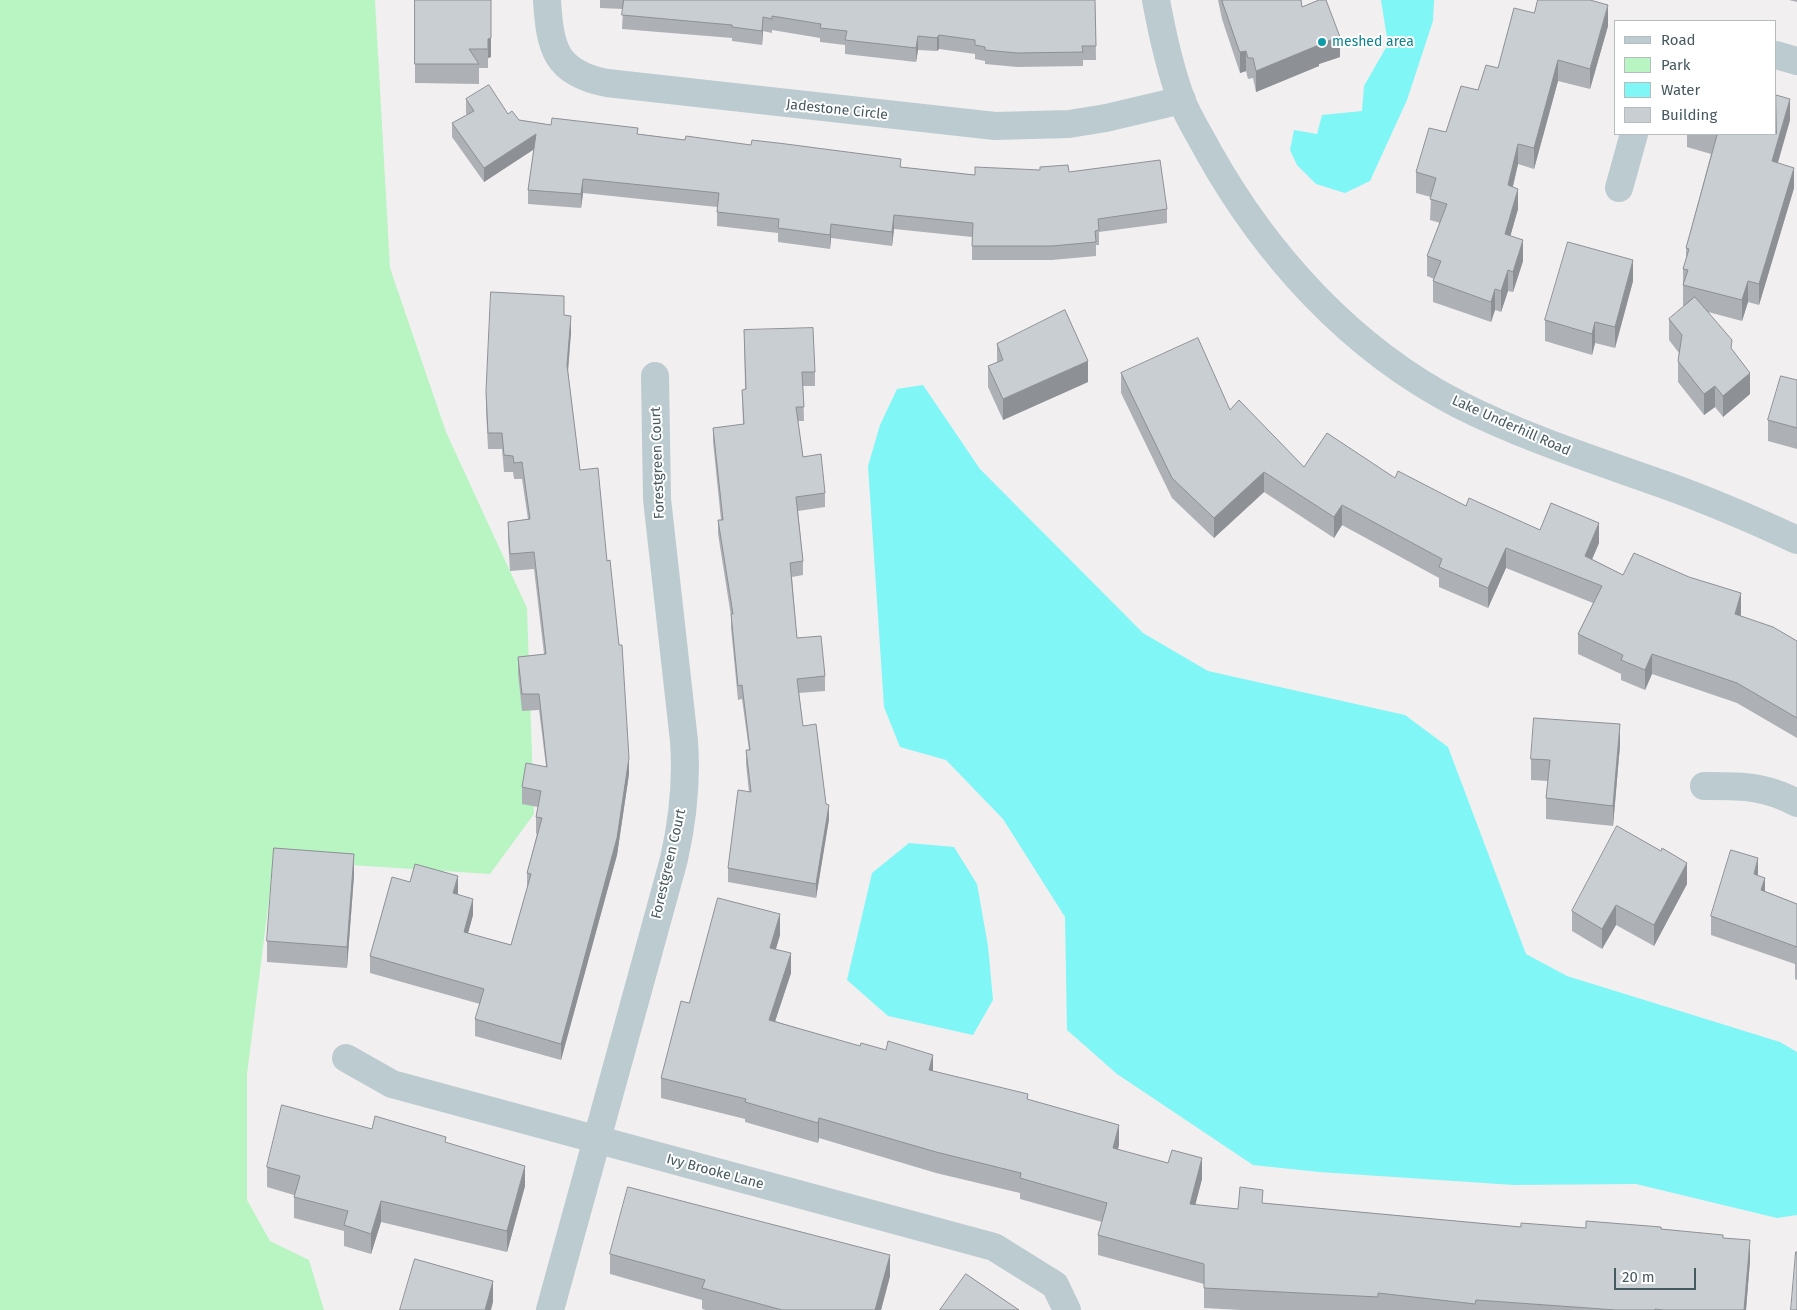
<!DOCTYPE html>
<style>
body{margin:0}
#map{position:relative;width:1797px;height:1310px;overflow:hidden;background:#f2eff0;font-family:"Fira Sans",sans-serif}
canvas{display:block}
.legend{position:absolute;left:1614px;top:20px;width:162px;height:115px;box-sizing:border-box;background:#fff;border:1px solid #b5bdbf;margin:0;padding:6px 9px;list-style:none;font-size:15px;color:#45595f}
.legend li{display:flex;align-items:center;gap:10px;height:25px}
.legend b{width:25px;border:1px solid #b5bdbf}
.scale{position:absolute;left:1614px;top:1268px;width:82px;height:22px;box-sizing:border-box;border:2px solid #45595f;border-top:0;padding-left:6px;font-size:15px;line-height:18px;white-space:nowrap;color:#45595f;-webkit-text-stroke:4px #fff;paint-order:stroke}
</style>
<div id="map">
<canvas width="1797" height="1310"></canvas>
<ul class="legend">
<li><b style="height:6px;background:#bbcbd0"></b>Road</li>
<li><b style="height:14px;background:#b9f4c3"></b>Park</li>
<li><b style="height:14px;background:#81f6f6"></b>Water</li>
<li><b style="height:14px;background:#c9ced3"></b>Building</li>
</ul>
<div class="scale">20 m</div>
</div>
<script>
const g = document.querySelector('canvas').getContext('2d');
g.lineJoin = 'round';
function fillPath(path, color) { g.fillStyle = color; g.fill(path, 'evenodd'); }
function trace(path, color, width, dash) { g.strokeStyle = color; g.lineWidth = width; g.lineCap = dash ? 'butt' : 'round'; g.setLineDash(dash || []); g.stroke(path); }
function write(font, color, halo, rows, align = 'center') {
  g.font = font + ' "Fira Sans",sans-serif'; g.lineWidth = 4; g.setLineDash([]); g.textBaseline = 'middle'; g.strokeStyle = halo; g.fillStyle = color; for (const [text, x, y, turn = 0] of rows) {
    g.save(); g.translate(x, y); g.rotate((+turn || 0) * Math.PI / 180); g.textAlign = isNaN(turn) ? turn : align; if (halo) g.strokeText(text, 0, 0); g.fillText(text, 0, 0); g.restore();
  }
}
const green = new Path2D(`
 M0,0H375L390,268L446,432L527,608L534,814L490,874L274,860L247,1074V1200L270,1241L309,1260L324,1310H0Z`);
const water = new Path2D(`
 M1381,0H1434L1433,21L1407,100L1370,181L1345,193L1316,184L1297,165L1290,150L1294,130L1317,134L1322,115L1362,111L1364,86L1388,44Z
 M923,385L980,469L1143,633L1208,671L1405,715L1448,747L1526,954L1567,976L1780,1042L1797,1052V1215L1777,1218L1636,1184L1514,1185L1319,1172L1253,1165L1117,1074L1067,1030L1065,917L1003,819L946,760L900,747L884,707L868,466L880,425L897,389Z
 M909,843L954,847L977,884L988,946L993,1000L973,1035L888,1016L847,980L872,873Z`);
const minor = new Path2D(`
 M547,0C550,48 555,73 607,83L995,126L1069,124L1106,118L1182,100
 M1156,0C1162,33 1170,68 1181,99C1188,117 1199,134 1208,151C1266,255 1351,349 1458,404C1525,438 1595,460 1665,485C1710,501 1754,520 1797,540
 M1776,55L1797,61
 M1619,188L1634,134
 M1704,786C1740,786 1764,785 1797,803
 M346,1058L392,1084L994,1247L1055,1285L1067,1310
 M550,1310L674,859C683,819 687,782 684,741L657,499L655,376`);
const wall = new Path2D(`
 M415,0H491V57L488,58V68H479V84L415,83Z
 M600,0H1095L1096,60H1083V66L1017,67L985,64V61L975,59V54L939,49L937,51L918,50L916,62L845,54V45L820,42V38L772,30V33L763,31L762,45L732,41V38L622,29L623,9L600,8Z
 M1218,0H1301L1302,7L1340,57L1319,64V66L1256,92L1253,78L1248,79L1246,71L1240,73L1222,19Z
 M1789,0H1797V2Z
 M1534,13L1608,26L1590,89L1558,81L1534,169L1518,164L1513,187L1518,209L1510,236L1523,261L1513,292L1508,291L1501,312L1495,310L1491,322L1433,302V281L1434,279L1427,276V256L1440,223L1430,220L1431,197L1416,193V172L1478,90L1498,68Z
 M466,99L508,114L519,120L551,125L638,134L901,167L975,175L1069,172L1167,209V223L1099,232V245H1096V256L1052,260H972V237L894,229L892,246L831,238L830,249L778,242V233L717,226V207L583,193L581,208L528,204V190L534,149L484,182L452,137V123L467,115L466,114Z
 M1790,120L1778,163L1794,188L1759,305L1748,302L1742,321L1708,312L1732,350L1750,394L1723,417L1715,407L1704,415L1678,382V361L1679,353L1669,340V319L1685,306H1683V269L1686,260V248L1711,154L1687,147V134H1776Z
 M1633,281L1615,348L1595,343L1592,355L1545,341V320Z
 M564,315L571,332L568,372L580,470L607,561L629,774L617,855L561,1060L475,1036V1019L480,1004L370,973V956L410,882L458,893V894L473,915L468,933L511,945L527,889V873L537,834H536V817L538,807L522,804V787L546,766L539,710L522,711L518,673V657L544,654L534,569L510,571L508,539V522L528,519L522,479H514L513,472H504L502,449H488L486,409V392Z
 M744,330L815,372V386H803L804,421H798L803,457L825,493V507L798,511L803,561V575L792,577L797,638L825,676V691L799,693L803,726L826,804L829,819L816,898L728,882V868L749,792L746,764V750H749L742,699L738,700L731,628V616L718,534V520H721L713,442V428L743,425L742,390H745Z
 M997,344L1088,382L1003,420L988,387V366L997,362Z
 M1121,373L1230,410L1304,467L1395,478L1466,506L1540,530L1599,543L1592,559L1623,575L1741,613V616L1797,641V738L1737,703L1652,674L1645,690L1621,680V674L1578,654V634L1593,603L1506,568L1488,608L1439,587V578L1342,525L1334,538L1264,492L1214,538L1172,498L1121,393Z
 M1797,380V449L1768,441V420Z
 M1620,745L1613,826L1546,819V798L1548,781L1531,780V759Z
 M354,875L347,968L267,962V941Z
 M1758,876L1765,891L1797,904V980L1795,979V964L1711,935V916Z
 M1687,884L1654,946L1616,925L1602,949L1572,931V911Z
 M780,935L776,949L791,973L775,1021L933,1071L1028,1099L1119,1145L1118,1149L1202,1179L1195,1205L1238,1209L1263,1203L1521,1227L1661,1229L1723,1238L1750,1261L1746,1310H1241L1204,1308V1284L1098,1255V1235L1102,1222L1020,1199V1193L936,1173L819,1138L818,1143L745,1122V1119L661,1098V1078L689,1003Z
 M372,1129L446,1143L525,1186L507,1252L381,1222L371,1254L344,1246V1231L294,1218V1195L267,1187V1167Z
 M610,1254L890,1276L881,1310H706L702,1309V1300L610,1274Z`);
const shadedWall = new Path2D(`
 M491,0V57L488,58V68V39Z
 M1608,5V26L1590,89V69Z
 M763,17V31L762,45V31Z
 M939,35V49L937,51V38Z
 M918,36V50L916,62V48Z
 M1340,37V57L1319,64V66L1256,92V71L1318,44Z
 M1246,51V71L1240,73V52Z
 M1558,60V81L1534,169V148Z
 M1790,99V120L1772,182V161Z
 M536,134V148L484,182V168Z
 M1518,144V164L1508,206V185Z
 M1794,168V188L1759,305V284Z
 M583,179V193L581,208V194Z
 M1518,189V209L1505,255V234Z
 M894,215V229L892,246V232Z
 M831,224V238L830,249V235Z
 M1523,240V261L1513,292V272Z
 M1633,260V281L1615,348V327Z
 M1508,270V291L1501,312V291Z
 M1748,281V302L1742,321V300Z
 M1495,289V310L1491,322V302Z
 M571,316V332L567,382V365Z
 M1595,322V343L1592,355V334Z
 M1088,361V382L1003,420V399Z
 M1750,373V394L1723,417V396Z
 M1715,386V407L1704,415V394Z
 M1264,472V492L1214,538V518Z
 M1342,505V525L1334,538V517Z
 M1599,523V543L1585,576V556Z
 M1506,548V568L1488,608V588Z
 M1741,593V613L1735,634V614Z
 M1652,654V674L1645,690V670Z
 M1620,724V745L1613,826V806Z
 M629,758V774L617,855L561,1060V1044Z
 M829,805V819L816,898V884Z
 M354,854V875L347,968V947Z
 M1758,858V876L1754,874Z
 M1687,863V884L1654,946V925Z
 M458,876V893L453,910V893Z
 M1765,878V896L1761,890Z
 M473,899V915L464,948V932Z
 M1616,905V925L1602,949V929Z
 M780,914V935L770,968V948Z
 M791,953V973L769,1040V1020Z
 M933,1055V1075L929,1070Z
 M819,1118V1138L818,1143V1123Z
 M1119,1125V1145L1113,1168V1148Z
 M1202,1158V1179L1190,1225V1204Z
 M525,1166V1186L507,1252V1231Z
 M381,1201V1222L371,1254V1234Z
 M1750,1240V1261L1746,1310H1744Z
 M890,1255V1276L881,1310H875Z
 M493,1281V1302L491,1310H485Z`);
const building = new Path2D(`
 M415,0H491V38L488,39V49H469L479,64H415Z
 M624,0H1095L1096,46H1082L1083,52L1017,53L985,50V47L975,45V40L939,35L937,38L918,36L916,48L845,40L847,31L820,28L821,24L772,16V19L763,17L762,31L732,27V25L622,15Z
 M1222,0H1301L1302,7L1319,0H1326L1340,37L1318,44L1319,45L1256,71L1253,58H1248L1246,51L1240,52Z
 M1538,0H1590L1608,5L1590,69L1558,60L1534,148L1518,144L1508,185L1518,189L1505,234L1523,240L1513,272L1508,270L1501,291L1495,289L1491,302L1433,281L1441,261L1427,256L1447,204L1430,199L1436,178L1416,172L1429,128L1446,132L1461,86L1478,90L1486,65L1498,68L1514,8L1534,13Z
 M489,85L508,114L512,111L519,120L551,125L552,118L638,128L637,134L685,140L686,136L751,145L752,140L786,144L901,159L900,167L975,175V167L1040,170V167L1068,165L1069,172L1160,160L1167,209L1098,219L1099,230L1095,231L1096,242L1052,246H972L973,223L894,215L892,232L831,224L830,235L778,228L779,219L717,212L719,193L583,179L581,194L528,190L536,134L484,168L452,123L474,111L466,99Z
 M1776,95L1790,99L1772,161L1794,168L1759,284L1748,281L1742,300L1683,285L1688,270L1683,269L1689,249L1686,248L1717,135L1713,134H1776Z
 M1568,242L1633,260L1615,327L1595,322L1592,334L1545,320Z
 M491,292L564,296V315L571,316L567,365L580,470L598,468L607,561L610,560L619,645H622L629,758L617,838L561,1044L475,1019L484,989L370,956L392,877L410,882L415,864L458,876L453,893L473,899L464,932L511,945L531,874L527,873L542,818L536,817L541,791L522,787L526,763L547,767L539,694H522L518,657L546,654L534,552L510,554L508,522L530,519L522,462L514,463L513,456L504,455L502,433H488L486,392Z
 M1695,297L1732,340L1731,348L1750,373L1723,396L1715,386L1704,394L1678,361L1682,335L1669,319Z
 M1065,310L1088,361L1003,399L988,366L1003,360L997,344Z
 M813,328L815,372H802L804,407H796L803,457L821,454L825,493L796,497L803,561L790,563L797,638L821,636L825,676L797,679L803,726L816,724L826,804L829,805L816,884L728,868L738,790L751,792L746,750H750L742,685L738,686L731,614H733L718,520H723L713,428L744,424L742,390L746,389L744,330Z
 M1198,338L1230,410L1239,400L1304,467L1327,433L1395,478L1398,471L1466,506L1469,498L1540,530L1551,503L1599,523L1585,556L1623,575L1634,553L1689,577L1741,593L1735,614L1773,627L1797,641V718L1737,683L1652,654L1645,670L1621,660L1623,655L1578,634L1602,586L1506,548L1488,588L1439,567L1442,559L1342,505L1334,517L1264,472L1214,518L1172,478L1121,373Z
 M1781,376L1797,380V428L1768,420Z
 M1534,718L1620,724L1613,806L1546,798L1550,760L1531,759Z
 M1617,826L1661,851L1662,848L1687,863L1654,925L1616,905L1602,929L1572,911Z
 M274,848L354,854L347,947L267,941Z
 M1731,850L1758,858L1754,874L1765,878L1761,890L1797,904V947L1711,916Z
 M718,898L780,914L770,948L791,953L769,1020L860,1046L861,1043L886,1050L888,1041L933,1055L929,1070L1028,1094L1027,1099L1119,1125L1113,1148L1168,1163L1172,1150L1202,1158L1190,1204L1238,1209L1240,1187L1263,1190L1262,1203L1521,1227V1223L1586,1228V1221L1661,1227V1229L1723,1235V1238L1750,1240L1744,1310H1664L1655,1309V1310H1616L1476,1300L1475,1304L1378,1293V1297L1204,1288V1264L1098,1235L1107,1203L1020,1178L1021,1173L936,1152L819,1118L818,1123L745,1102L746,1099L661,1078L681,1001L689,1003Z
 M282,1105L372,1129L375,1116L446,1137L445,1142L525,1166L507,1231L381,1201L371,1234L344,1225L348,1211L294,1197L300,1176L267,1167Z
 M628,1187L890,1255L875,1310H782L702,1288L705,1280L610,1254Z
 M1796,1252H1797V1310H1791Z
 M415,1259L493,1281L485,1310H400Z
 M966,1274L1019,1310H940Z`);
const markers = [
 [1322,42,5,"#0f9aa8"]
];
const cultureNames = [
 ["meshed area",1332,42]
];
const streetNames = [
 ["Jadestone Circle",837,110,6],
 ["Lake Underhill Road",1511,426,24],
 ["Forestgreen Court",658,463,-92],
 ["Forestgreen Court",669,864,-77],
 ["Ivy Brooke Lane",715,1172,15]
];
fillPath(green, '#b9f4c3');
fillPath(water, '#81f6f6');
trace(minor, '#bbcbd0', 28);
fillPath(wall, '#adb1b5');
fillPath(shadedWall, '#8d9094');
fillPath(building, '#c9ced3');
trace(building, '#8d9094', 1);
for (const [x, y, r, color] of markers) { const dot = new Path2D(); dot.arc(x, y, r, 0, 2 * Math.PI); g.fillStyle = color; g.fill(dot); trace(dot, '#fff', 2); }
write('14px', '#0d838f', '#fff', cultureNames, 'left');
write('14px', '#45595f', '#fff', streetNames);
</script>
